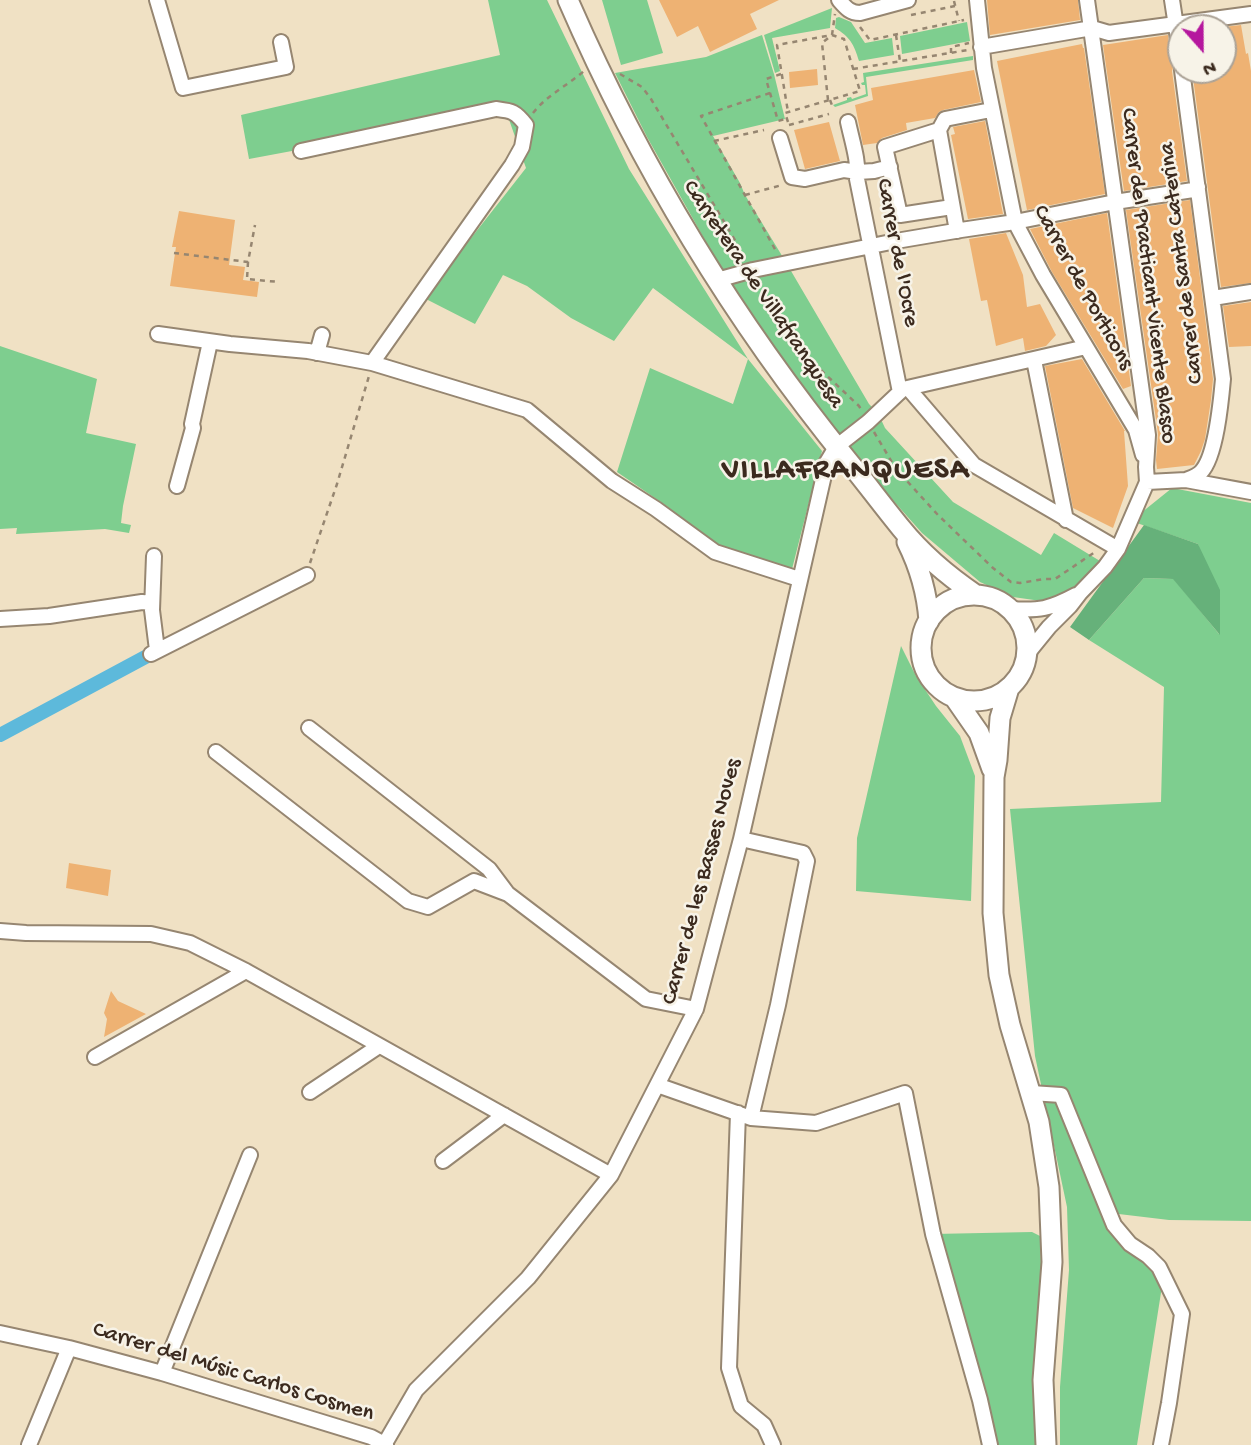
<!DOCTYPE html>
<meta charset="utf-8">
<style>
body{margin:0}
#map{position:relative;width:1251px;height:1445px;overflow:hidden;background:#f0e1c4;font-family:"Gochi Hand",sans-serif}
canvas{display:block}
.north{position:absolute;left:1167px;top:14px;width:70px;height:70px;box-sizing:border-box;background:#f7f3e8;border:2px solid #aca397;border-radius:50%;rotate:159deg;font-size:19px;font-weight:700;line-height:28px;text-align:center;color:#3b2a1e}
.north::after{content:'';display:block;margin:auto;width:24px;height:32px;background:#b5179e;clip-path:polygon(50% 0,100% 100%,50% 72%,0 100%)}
</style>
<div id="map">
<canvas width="1251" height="1445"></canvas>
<div class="north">N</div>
</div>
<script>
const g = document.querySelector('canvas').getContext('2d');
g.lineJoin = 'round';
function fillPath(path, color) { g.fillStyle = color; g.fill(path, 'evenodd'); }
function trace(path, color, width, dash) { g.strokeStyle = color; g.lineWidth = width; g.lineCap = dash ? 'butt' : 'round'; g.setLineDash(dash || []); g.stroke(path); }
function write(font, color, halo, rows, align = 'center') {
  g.font = font + ' "Gochi Hand",sans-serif'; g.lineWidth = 5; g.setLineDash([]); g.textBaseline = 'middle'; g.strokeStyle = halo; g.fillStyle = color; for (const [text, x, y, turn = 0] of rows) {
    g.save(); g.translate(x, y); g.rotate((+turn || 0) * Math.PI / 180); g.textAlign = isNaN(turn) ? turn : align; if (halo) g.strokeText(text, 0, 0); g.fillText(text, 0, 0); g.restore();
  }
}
const green = new Path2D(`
 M488,0H547L629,169L748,359L822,451L791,573L718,549L668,507L617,472L650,368L733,404L748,359L653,288L614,341L571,318L527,286L503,275L475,324L424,298L526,168L506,111L249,159L241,115L500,55Z
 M602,0H647L663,53L621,65Z
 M832,8L830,28L772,38L780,71L775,73L764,35Z
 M839,17L851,22L865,43L892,38L894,55L859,61C854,44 850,37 835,28L836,18Z
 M967,22L970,41L902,54L900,36Z
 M762,35L774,74L785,119L713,136L740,183L745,195L784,259L869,404L878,413L885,428L953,502L1041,555L1054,533L1100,561L1072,591L1041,601L1013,597L980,582L922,533L867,471L787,366L744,302L711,251L647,137L615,73L706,57Z
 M973,56V60L866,77L868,96L835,107L833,105L847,100V98L851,97L852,99L866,94L865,85H862L861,83L864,82L863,73Z
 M0,346L97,379L86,433L136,444L123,506L121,523L131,525L129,533L105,529L16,534L17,528L0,529Z
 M1172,488L1251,503V1221L1169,1220L1102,1212L1154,1267L1163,1280L1137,1445H1060V1387L1069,1270L1067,1207L1035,1056L1010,809L1161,802L1164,687L1089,640L1144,578L1174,579L1219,634L1198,544L1131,521Z
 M901,646L916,676L936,706L960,736L975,776L971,901L856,891L857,838Z
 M1032,1232L1040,1236L1042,1296L1039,1317L1035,1445H998L986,1400L933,1234Z`);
const forest = new Path2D(`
 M1144,525L1198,544L1220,590V635L1173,579L1144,578L1089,640L1070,627Z`);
const canal = new Path2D(`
 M0,735L151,654`);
const building = new Path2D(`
 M659,0H779L750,14L757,29L710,52L698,26L677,37Z
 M987,0H1078L1080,20L990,35Z
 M1241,25L1246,54L1248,53L1251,71V283L1221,287L1192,70H1223V27Z
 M1168,35L1171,60L1174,65L1172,71L1187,181L1124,191L1103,45Z
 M1082,44L1083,48H1084L1105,194L1027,210L997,61Z
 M817,69L818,85L790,88L789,72Z
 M974,70L981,102L943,110L939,112L935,118L906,123L907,130L882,138L877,143L863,145L855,105L873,100L871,88Z
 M985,121L1003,214L968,219L951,135L955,134L953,127Z
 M829,122L840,161L805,169L794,130Z
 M1190,200L1213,379L1211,400L1205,439L1201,451L1194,465L1157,469L1156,460L1158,434L1126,210Z
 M179,211L235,220L229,265L245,267L243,280L259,282L257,297L170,286L176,247H172Z
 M1107,213L1131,386L1123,389L1052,272L1030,229Z
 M1006,233L1023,275L1027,307L1040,304L1056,335L1046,346L1025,351L1023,338L996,346L987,300L981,301L969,239Z
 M1251,302V346L1229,347L1223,306Z
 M1082,359L1125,431H1124L1128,486L1113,528L1073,508L1045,366Z
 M69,863L111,870L108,896L66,888Z
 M111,991L118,1001L146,1014L104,1037L107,1019L104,1013Z`);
const path = new Path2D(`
 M954,1L959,21
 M911,15L955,6
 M860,27L870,40L964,20
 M896,35L900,61
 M951,53V47L969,43
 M853,69L968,50
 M620,74L642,87L651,99L745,257
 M781,74L766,79L778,121L785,119L787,121
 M770,93L701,116L776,251
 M828,100L822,43L832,35L835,14
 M830,100L833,108
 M533,113C547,95 567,86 584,71
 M788,122L785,113L860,91L844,39L832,35L777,45L788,112
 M789,125L829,114
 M714,141L764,130
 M745,195L782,185
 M174,253L248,262L255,225
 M248,262L247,279L279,282
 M759,281L787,338L859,406L862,411
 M874,432L896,469L938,515L993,568L1011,582L1020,583L1044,579H1055L1095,552
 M310,563L337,484L369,376`);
const minor = new Path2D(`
 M157,0L183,88L286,67L281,42
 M839,0C846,8 850,13 860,13L908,0
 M977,0L984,68L1015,222L1043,275L1136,430L1143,455
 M1172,0L1181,59
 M981,47L1092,28L1109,33L1116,32L1251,14
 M1182,70L1223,379C1221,401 1216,457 1201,472C1197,476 1191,478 1186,480
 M848,122C852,141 859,161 857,179L900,392
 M939,130L957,231
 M780,138L792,177L805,179L844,170L858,172L874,171L890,167
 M301,151L496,109C512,111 515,111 526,125L522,147L512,165L372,363
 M952,207L900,215L885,147L939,130L945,119L991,110
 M717,280L753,270L896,241L961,230L1015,222L1115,202L1193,190L1198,187
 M1213,298L1251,292
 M158,334L230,344L308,351L372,363L527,410L612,481L656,509L715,552L799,579
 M317,353L322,335
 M1034,360L1066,520
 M908,388L974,465L1118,549
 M1147,482L1186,480L1251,492
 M177,486L193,428L192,424L210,342
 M154,556L152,610L157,650
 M1011,609C1039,611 1050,609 1076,595
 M0,619L49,616L142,602L152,603
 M151,654L307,575
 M1027,654L1049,627L1070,606L1080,593L1105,567L1118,549L1147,482L1146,467L1148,435L1087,0
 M309,728L489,869L507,893
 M216,752L408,901L428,907L474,881L508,894L646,999L696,1009
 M741,839L803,853L807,861L778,1005L751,1118
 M0,931L26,933L151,934L190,943L246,971L611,1175
 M95,1057L246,971
 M657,1085L751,1118L816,1123L905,1093L933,1234L980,1400L990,1445
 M310,1092L379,1046
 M1031,1093L1061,1095L1114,1225L1130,1244L1148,1256L1159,1267L1182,1314L1169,1403L1161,1445
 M738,1113L729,1368L741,1406L764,1425L773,1445
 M443,1161L504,1115
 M0,1333L69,1348L162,1373L371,1437L386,1445
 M162,1373L250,1155
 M29,1445L69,1348
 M384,1445L416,1390L528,1278L611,1175L696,1009L741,839L827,462L836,447L868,422L903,389L1086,347`);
const major = new Path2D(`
 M568,0C640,166 734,321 848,461C866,483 883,506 901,528C922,554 948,576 976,595
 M907,542C920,568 927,592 929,621
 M921 648a53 53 0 1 1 106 0a53 53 0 1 1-106 0Z
 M1009,688L1000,718L997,760L994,777L993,913L999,975L1010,1025L1039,1122L1049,1187L1052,1262L1043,1380L1046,1445
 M954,697L979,733L992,769`);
const streetNames = [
 ["Carrer de l'Ocre",896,253,79],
 ["Carrer de Santa Caterina",1183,263,-97],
 ["Carrer del Practicant Vicente Blasco",1147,276,83],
 ["Carrer de Porticons",1082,288,61],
 ["Carretera de Villafranquesa",762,295,56],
 ["Carrer de les Basses Noves",703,882,-75],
 ["Carrer del Músic Carlos Cosmen",233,1373,17]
];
const districtNames = [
 ["VILLAFRANQUESA",846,472]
];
fillPath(green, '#7ece8f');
fillPath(forest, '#66b17a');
trace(canal, '#5db9db', 14);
fillPath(building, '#eeb273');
trace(minor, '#968671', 18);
trace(major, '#968671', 23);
trace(path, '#968671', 2.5, [5, 5]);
trace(minor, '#fff', 14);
trace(major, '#fff', 19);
write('23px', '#3b2a1e', '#f7f3e8', streetNames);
g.letterSpacing = '2px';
write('bold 30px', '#3b2a1e', '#f7f3e8', districtNames);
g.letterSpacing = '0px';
</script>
